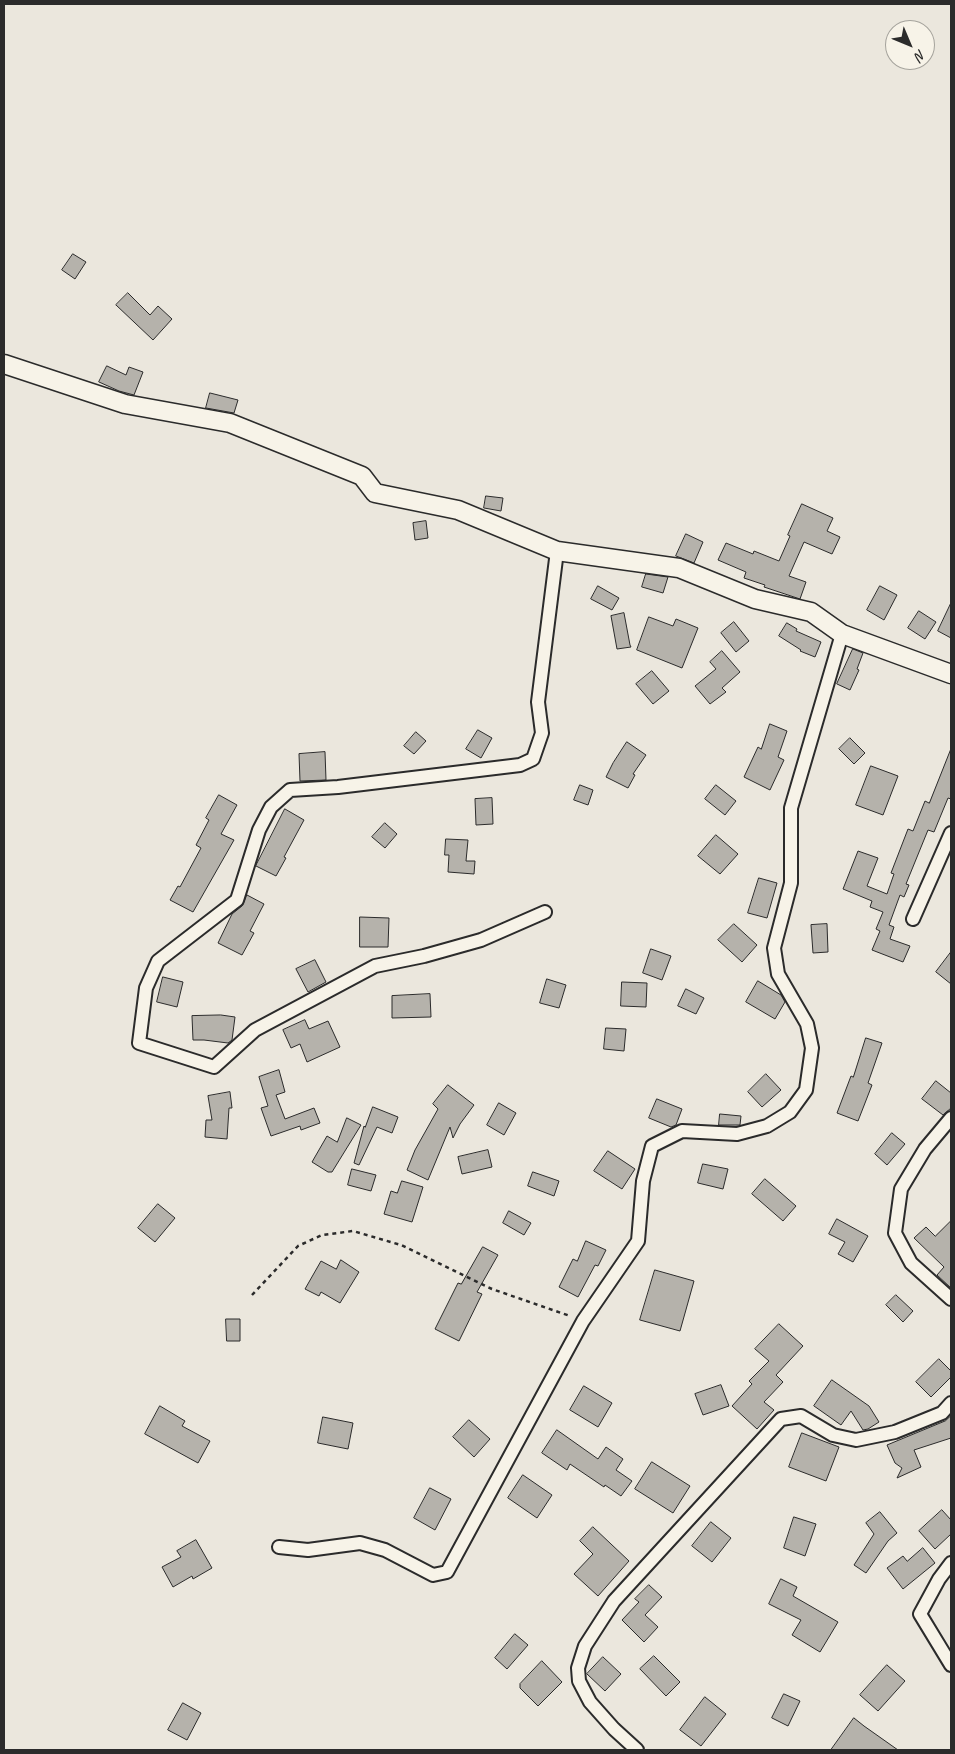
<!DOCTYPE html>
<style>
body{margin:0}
#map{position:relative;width:955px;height:1754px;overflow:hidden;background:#ebe7dd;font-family:Caveat,sans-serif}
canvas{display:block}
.frame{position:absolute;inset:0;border:5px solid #2b2b2b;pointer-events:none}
.north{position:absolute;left:885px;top:20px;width:50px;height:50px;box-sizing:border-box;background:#f7f3e8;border:1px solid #a5a39c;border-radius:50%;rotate:135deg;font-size:14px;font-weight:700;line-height:20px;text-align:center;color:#2b2b2b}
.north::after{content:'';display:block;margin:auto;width:18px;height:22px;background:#2b2b2b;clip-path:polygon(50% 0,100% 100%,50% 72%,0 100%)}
</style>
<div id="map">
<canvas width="955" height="1754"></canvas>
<div class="frame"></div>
<div class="north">N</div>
</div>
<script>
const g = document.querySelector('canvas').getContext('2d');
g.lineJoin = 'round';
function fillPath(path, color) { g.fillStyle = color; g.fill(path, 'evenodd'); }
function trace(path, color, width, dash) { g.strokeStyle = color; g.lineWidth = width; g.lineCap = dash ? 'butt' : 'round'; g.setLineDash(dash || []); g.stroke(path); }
const building = new Path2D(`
 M73,254L86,262L75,279L62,270Z
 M128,293L150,315L158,306L172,319L153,340L116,305Z
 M107,366L126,375L129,367L143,372L134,395L119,391L99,382Z
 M210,393L238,400L234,413L206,408Z
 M486,496L503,498L501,511L484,508Z
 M802,504L833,518L827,531L840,537L832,554L804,542L789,576L806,582L800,599L764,587L765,585L744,578L746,572L718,560L726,543L753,554L754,551L779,561L790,536L788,535Z
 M426,521L428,538L415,540L413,523Z
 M686,534L703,542L694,563L676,556Z
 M646,574L668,577L663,593L642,587Z
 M598,586L619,598L612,610L591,599Z
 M880,586L897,595L884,620L867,610Z
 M951,603V638L938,631Z
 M919,611L936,622L925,639L908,628Z
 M624,613L630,645L631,647L617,649L611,616Z
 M649,617L673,626L676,619L698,628L682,668L637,650Z
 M734,622L749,641L736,652L721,633Z
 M787,623L797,629L796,631L821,642L815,657L800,651L801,650L779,636Z
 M853,649L863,653L857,669L859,670L850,690L837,684Z
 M722,651L740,672L722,688L726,692L710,704L695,686L716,669L710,662Z
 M652,671L669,691L653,704L636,684Z
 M770,724L787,731L778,757L784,760L770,790L744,777L758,747L761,749Z
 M478,730L492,738L481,758L466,749Z
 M416,732L426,741L414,754L404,746Z
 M850,738L865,753L854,764L839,749Z
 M627,742L646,755L633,774L635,775L628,788L606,777L613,763Z
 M951,749V799L948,798L934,832L928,830L906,884L909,885L904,897L900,895L889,925L894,927L890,939L910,946L903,962L872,950L880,931L876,929L883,912L870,907L872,901L843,889L858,851L878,858L867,886L887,894L894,874L891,873L908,829L913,831L925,801L929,803Z
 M325,752L326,780L300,781L299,754Z
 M871,766L898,776L883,815L856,805Z
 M580,785L593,790L588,805L574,800Z
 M716,785L736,801L725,815L705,799Z
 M219,795L237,805L221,834L234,840L193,912L170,900L178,886L180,887L201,848L196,845L209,820L206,818Z
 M492,798L493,824L476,825L475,799Z
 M285,809L304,820L284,857L286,858L276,876L256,866Z
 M385,823L397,834L385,848L372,837Z
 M716,835L738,854L720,874L698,856Z
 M446,839L468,840L466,861H475L474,874L448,872L449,855H445Z
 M759,878L777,883L767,918L748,913Z
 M247,895L264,904L250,931L254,933L242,955L218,943L232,914L242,906Z
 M360,917L389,918L388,947H360Z
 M734,924L757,945L742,962L718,940Z
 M827,924L828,952L813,953L811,925Z
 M651,949L671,956L662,980L643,973Z
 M951,952V984L936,972Z
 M315,960L326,982L308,992L296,969Z
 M163,977L183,982L177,1007L157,1002Z
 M547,979L566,985L559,1008L540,1003Z
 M758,981L781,995L785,1002L775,1019L746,1002Z
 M622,982L647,983L646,1007L621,1006Z
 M686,989L704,998L696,1014L678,1006Z
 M430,994L431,1017L392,1018V996Z
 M221,1015L235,1017L232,1040L228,1043L204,1040H193L192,1016Z
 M305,1020L309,1029L328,1021L340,1047L307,1062L300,1044L291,1048L283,1030Z
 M606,1028L626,1029L624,1051L604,1049Z
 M866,1038L882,1043L868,1083L872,1085L858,1121L837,1113L851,1076L853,1077Z
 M279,1070L285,1092L276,1095L285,1119L314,1108L320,1123L301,1130L300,1126L271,1136L261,1108L268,1106L259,1077Z
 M766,1074L781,1090L762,1107L748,1092Z
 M936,1081L951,1093V1108L943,1115L922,1099Z
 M448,1085L474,1105L460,1124L453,1138L450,1127L428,1180L407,1170L415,1150L438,1109L433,1104Z
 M230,1092L232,1108H229L227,1139L205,1137L206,1120H212L208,1096Z
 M657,1099L682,1109L676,1125L671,1127L649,1118Z
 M499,1103L516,1113L504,1135L487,1125Z
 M373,1107L398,1117L392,1133L377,1127L359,1165L354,1163L364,1126L365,1127Z
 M720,1114L741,1116L740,1125H719Z
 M347,1118L361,1125L332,1172H328L312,1162L327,1136L337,1142Z
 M892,1133L905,1144L887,1165L875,1154Z
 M488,1150L492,1167L462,1174L458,1157Z
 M608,1151L635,1169L622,1189L594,1171Z
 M703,1164L728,1169L723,1189L698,1183Z
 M352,1169L376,1175L371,1191L348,1185Z
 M533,1172L559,1181L554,1196L528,1186Z
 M765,1179L796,1206L783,1221L752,1194Z
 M402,1181L423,1187L412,1222L384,1214L391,1191L397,1193Z
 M158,1204L175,1218L155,1242L138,1228Z
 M509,1211L531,1223L524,1235L503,1223Z
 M837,1219L868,1236L853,1262L838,1254L845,1242L829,1234Z
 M951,1221V1288L937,1275L944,1267L914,1238L926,1227L935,1236Z
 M586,1241L606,1250L598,1266L595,1265L578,1297L559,1287L573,1259L577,1261Z
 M483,1247L498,1255L477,1292L482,1294L459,1341L435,1329L458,1283L461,1284Z
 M341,1260L359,1272L340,1303L321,1292L319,1296L305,1289L321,1261L336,1269Z
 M655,1270L694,1281L680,1331L640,1320Z
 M896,1295L913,1311L903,1322L886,1305Z
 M226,1319H240V1341H227Z
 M779,1324L803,1346L776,1375L783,1382L764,1402L774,1410L757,1429L732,1406L752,1384L749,1381L769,1361L755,1349Z
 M939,1359L951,1371V1377L931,1397L916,1382Z
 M832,1380L869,1406L879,1422L868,1429L863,1430L851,1411L841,1425L814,1406Z
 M721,1385L729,1406L703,1415L695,1394Z
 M584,1386L612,1403L598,1427L570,1410Z
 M160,1406L185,1421L182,1426L210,1441L198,1463L145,1434Z
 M951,1416V1438L914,1450L921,1467L897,1478L902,1468L895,1463L887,1445L945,1421Z
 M323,1417L353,1423L348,1449L318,1443Z
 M469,1420L490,1439L474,1457L453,1437Z
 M557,1430L598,1459L606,1447L623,1459L616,1470L632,1481L621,1496L605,1485L604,1487L570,1464L567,1470L542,1453Z
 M802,1433L839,1447L826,1481L789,1467Z
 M652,1462L690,1486L673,1513L635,1489Z
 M523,1475L552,1495L537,1518L508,1498Z
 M430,1488L451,1499L435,1530L414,1518Z
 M942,1510L951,1520V1534L935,1549L919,1531Z
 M880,1512L897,1533L888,1541L866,1573L854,1565L874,1534L866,1523Z
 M794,1517L816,1524L805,1556L784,1548Z
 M711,1522L731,1538L712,1562L692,1546Z
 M593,1527L629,1561L598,1596L574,1574L593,1554L580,1541Z
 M196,1540L212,1568L193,1579L192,1576L173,1587L162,1567L181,1557L177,1551Z
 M923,1548L935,1563L903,1589L887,1568L903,1556L907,1561Z
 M781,1579L797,1587L793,1596L838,1622L820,1652L792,1635L801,1620L769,1604Z
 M649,1585L662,1597L645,1615L658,1627L644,1642L622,1620L639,1602L635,1599Z
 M515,1634L528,1645L507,1669L495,1658Z
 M654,1656L680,1682L666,1696L640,1669Z
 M603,1657L621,1674L605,1691L587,1674Z
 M542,1661L562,1682L538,1706L520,1688V1684Z
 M887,1665L905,1681L878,1711L860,1695Z
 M784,1694L800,1701L788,1726L772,1718Z
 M705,1697L726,1714L701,1746L680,1730Z
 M183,1703L201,1713L187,1740L168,1730Z
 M854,1718L864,1726L898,1750H831Z`);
const path = new Path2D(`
 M252,1295L298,1246L322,1235L353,1231L401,1245L492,1289L570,1316`);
const street = new Path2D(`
 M545,912L481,940L424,956L375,966L255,1030L214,1067L139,1043L146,988L158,961L237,900L259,830L271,807L290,790L338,787L520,765L533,759L542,733L538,702L557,551
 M913,919L951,833
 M951,1118L925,1149L901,1189L895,1233L911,1263L951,1299
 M279,1547L308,1550L360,1543L385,1550L433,1575L447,1572L583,1321L638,1241L643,1181L652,1146L682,1131L737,1134L767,1126L790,1112L806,1090L812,1048L807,1024L778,974L774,948L791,883V808L842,634
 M951,1563L939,1579L920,1614L951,1665
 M637,1750L614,1729L590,1702L579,1681L578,1668L585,1646L614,1601L781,1419L801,1416L833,1435L856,1440L895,1432L942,1413L951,1403`);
const secondary = new Path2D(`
 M4,364L125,404L230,423L362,476L375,493L458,510L557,551L679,568L755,599L811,612L842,634L951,674`);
fillPath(building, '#b5b2ab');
trace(building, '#2b2b2b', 1);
trace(street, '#2b2b2b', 16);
trace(secondary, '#2b2b2b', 21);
trace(path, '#2b2b2b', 2.5, [4, 4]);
trace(street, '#f7f3e8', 12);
trace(secondary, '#f7f3e8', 18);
</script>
